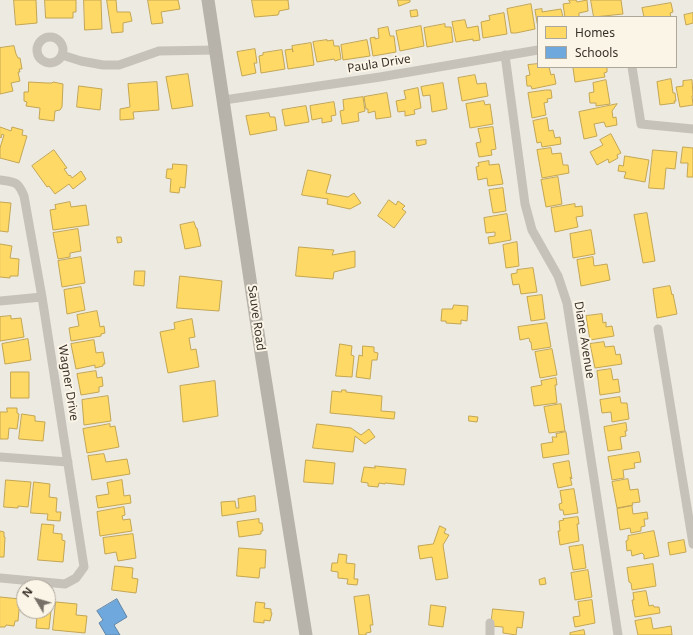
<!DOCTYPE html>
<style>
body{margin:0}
#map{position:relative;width:693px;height:635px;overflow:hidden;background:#edeae1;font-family:"Noto Sans",sans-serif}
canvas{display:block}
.legend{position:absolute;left:537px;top:16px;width:140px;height:52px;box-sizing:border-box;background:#fbf5e8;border:1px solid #ada69b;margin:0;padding:5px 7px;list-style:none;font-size:12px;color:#382f27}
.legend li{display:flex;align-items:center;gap:8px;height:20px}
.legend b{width:20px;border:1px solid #ada69b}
.north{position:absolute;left:16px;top:579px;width:40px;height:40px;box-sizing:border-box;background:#fbf5e8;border:1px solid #ada69b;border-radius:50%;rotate:308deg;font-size:11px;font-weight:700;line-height:16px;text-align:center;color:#382f27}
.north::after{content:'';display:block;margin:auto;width:14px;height:18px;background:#777068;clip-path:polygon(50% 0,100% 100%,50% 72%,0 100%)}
</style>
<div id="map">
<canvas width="693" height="635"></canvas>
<ul class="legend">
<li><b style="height:11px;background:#ffd966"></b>Homes</li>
<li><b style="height:11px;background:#6fa8dc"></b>Schools</li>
</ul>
<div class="north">N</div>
</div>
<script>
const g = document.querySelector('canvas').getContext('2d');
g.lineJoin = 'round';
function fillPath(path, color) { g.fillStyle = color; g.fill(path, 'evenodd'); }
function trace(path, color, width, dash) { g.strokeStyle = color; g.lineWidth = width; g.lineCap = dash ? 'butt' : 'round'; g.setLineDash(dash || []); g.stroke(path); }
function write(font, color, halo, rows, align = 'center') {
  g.font = font + ' "Noto Sans",sans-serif'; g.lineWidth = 4; g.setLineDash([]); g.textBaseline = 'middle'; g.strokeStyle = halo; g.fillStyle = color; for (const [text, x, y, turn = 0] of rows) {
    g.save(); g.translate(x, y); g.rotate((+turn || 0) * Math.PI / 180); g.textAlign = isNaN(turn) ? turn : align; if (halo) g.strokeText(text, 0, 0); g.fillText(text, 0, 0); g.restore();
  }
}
const homes = new Path2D(`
 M14,0H36L37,23L16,25Z
 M45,0H76V12H73V18H46Z
 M84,0H101L102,29L85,30Z
 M107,0H116L117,12H130L132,21L123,23V32L112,33Z
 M148,0H178L180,9L161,12L163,23L152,24Z
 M252,0H288L289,9L279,11V13L278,15L255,17Z
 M398,0H410V2L399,6Z
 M569,0H576L577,2L587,0L588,11L579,13V17H565L563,4L570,3Z
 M591,0H621L623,14L594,17Z
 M671,3L673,12L670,13L671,17H644L642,8Z
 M531,4L535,29L516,33H511L507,9Z
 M542,9V12L561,9L563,17H538V28L535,10Z
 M417,10L418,16L411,17L410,11Z
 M504,13L507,34L483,38L481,22L490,20L489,16Z
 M693,13V23L686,25L684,15Z
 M465,20L467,28L478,26L480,40L473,41V39L456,42L452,22Z
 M445,24V27H451L453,42L427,47L424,28Z
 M421,26L424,46L400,51L396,31Z
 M388,27L390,36H394L396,52L373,56L370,38L375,37V39L379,38L378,29Z
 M327,40V41L333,40L334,46H339L341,59L335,61L334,59L317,62L313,42Z
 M367,40L370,56L343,60L341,45Z
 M311,43L314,65L288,69L285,50L292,49L293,52L292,46Z
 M14,46L16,54L18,58H20L22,69H19L20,72H18L20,81L11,83L13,91L0,94V48Z
 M255,49L257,63H254L256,73L242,76L237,52Z
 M282,50L285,69L261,73L259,56L263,55V53Z
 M538,64V67H549L551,75L554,74L556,84L532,89L531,86H527L526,76L530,75L528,65Z
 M579,67H607V72L604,73L605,77L575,82L573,68Z
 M188,74L193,106L172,109L166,77Z
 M475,75L477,84L486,83L488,96L462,101L458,78Z
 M671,79L673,93H675L676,101H674L675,103L660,105L657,82Z
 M606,80L610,104L596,106V103H590L589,93L594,92L593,83Z
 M692,80L693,96H692L693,105L680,107L676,87L683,86V81Z
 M29,82L47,83H52L53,82L63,84L62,107L60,110L55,111L54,121L39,119L40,108L26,106L27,102L24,101V92H28Z
 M157,82L159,110L133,112L134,119L120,120V109L130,107L128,84Z
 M443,83L447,109L432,112L430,95L423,96L421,87Z
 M79,86L102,89L100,110L77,107Z
 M418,88L421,108L414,110L415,114L405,116V111L398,112L396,101L406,99L404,91Z
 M546,90H551L552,98L547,99L548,102L544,103L546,115L532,118L528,93Z
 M387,93L391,117L376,119L375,111L368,113V109H366L364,97Z
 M363,97L365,111L358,113L359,121L342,124L340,111L344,110L343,100Z
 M484,101L485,105L490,104L493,124L470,128L466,104Z
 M334,102L336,115L331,116L332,121L322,123V118L312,120L310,106Z
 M617,104L612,111L613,118L616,117L617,125L606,127L604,122L594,124L597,136L584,139L579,112Z
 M306,106L309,122L285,126L282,110Z
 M269,113L270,117H275L277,130L250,135L246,116Z
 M547,118L549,131L553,130L555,138L560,137L561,144L542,147L541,142L537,143L533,121Z
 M0,127L11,131L12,127L23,130L22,135L27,136L19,163L0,158V148L4,135L2,134L1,138L0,137Z
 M493,127L496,149L491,150L492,155L479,157L476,143L481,142L478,129Z
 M611,134L621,153L617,155L618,158L609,163L608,159L597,165L590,152L603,145L600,140Z
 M426,140V144L417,146L416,141Z
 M683,147L693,148V177H687L688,163H681Z
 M551,148L552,154L561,153L563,165H568L569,173L542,178L537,150Z
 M54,150L67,168L64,169L69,176L70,175L72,178L81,171L86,179L73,189L69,184L55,194L49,186L47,187L32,166Z
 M653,150L677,152L675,169L666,168L664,189L649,188Z
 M625,156L649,160L645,182L624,178L626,172L618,171L619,165L623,166Z
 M489,161V165L499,164L503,184L488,186L487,178L478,180L476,167L479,166L478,163Z
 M173,164L187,165L185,188L180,187L179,193L170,192L171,179L166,178L167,169H172Z
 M308,170L331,175L326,193L348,197L354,193L361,203L350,209L327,204L328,199L302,195Z
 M558,177L562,204L546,207L541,180Z
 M503,188L506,211L493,213L489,190Z
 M389,200L396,205L398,201L405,206L402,209L406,212L394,228L378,216Z
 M0,202L11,203L8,232L0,231Z
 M70,202L71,207L86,205L89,225L53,230L50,210L56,209L55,205Z
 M575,204V207L582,206L583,216L576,217L578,227L555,232L551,208Z
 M647,213L655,261L643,263L634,215Z
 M507,214L511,240L489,244L488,237L495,236V232L486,233L484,218Z
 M194,222L196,228H197L201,246L185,249L180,225Z
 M78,229L81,251L70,253V257L58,259L53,233Z
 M591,230L595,254L573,258L570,234Z
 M117,237H121L122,242L118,243Z
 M517,242L519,266L506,268L503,245Z
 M0,244L12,246L10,258L19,259L18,276H10V278L0,277Z
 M299,247L334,250L332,255L355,251V267L334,272L333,279L296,276Z
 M81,257L85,283L62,287L58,261Z
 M593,257L594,266L607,264L610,280L581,286L577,260Z
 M533,268L537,292L521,294L519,284L513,285L511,274L517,273V270Z
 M135,271H145L144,286L134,285Z
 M180,276L222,281L219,311L177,308Z
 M670,286L672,295L673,294L677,314L657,318L653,289Z
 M81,287L85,310L67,314L64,290Z
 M542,295L545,319L531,321L527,297Z
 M454,305L468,306L467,321L461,320V324L446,323V321H441L442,309H452Z
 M97,311L100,327L104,326L105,333L101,334V336L71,341L69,328L79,326L77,315Z
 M602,314L603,323L606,322V327L612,326L614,336L590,340L586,316Z
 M11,316V319L21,318L24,337L0,341V317Z
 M192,319L195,337L189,338L191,350L196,349L199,367L168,373L160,332L175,329L174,323Z
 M547,323L551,347L532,350L531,342H530L529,338L520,340L518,327Z
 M28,339L31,360L5,364L2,344Z
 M94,340L96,353L103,352L105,364H103V366L95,368V365L76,369L71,344Z
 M604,342L605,347L614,346L616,355L620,354L622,364L595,368L590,344Z
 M340,344L352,346L351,355L354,356L352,377L336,376Z
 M363,346L374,347V352L378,353L377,360H372L370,379L356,377L359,355L362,356Z
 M552,349L557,375L540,378L535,352Z
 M611,369L613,380L618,379L620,392L600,395L597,371Z
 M96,371L97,378L102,377L103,386L99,387V392L81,395L77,374Z
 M11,372H29V398H11Z
 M556,378L557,385H555L557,403L534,406L531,387L542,385L541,381Z
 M215,381L218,416L183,422L180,386Z
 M342,390H346V392L382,396L381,411L395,412L394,419L330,413L332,391L341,392Z
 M108,396L111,421L84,425L82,400Z
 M620,397L621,403H627L629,419L612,422L611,412L602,413L600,400Z
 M561,404L565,431L549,433L544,407Z
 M7,408H17V413L19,414L17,429L9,428L8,439H0V412H7Z
 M22,414L35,416V421L45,422L43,441L19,439Z
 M469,416L478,417L477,422L469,421Z
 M626,423L627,431H625L626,436L620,437L622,449L608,451L604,427Z
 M110,424V427L115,426L119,447L87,453L83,429Z
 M317,424L351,428L361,435L369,429L375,437L365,444L355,436L353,452L313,448Z
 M566,432L569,454L543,458L541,444L553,442L552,437H557L556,434Z
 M639,452L641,462L634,463L635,468L623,470L624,478L612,480L608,457Z
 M104,454L106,462L127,459L130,474L92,480L88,456Z
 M306,460L335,463L333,484L304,482Z
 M569,461L572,479L570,477L572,485L558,488L553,464Z
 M375,466L406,469L404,485L385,483V484L379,483L378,487L368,486V483L361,482L364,467L375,468Z
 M628,479L630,490L638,489L640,502L632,503L633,505L617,508L612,482Z
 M6,480L31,482L28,507L18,506V508L4,507Z
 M122,480L124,496L130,495L131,503L98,508L96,496L109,494L107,483Z
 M34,482L50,484L49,497L57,498L56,512H61L60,521L47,520L48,514L31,513Z
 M574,489L578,513L564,515L563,510H560L559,504L562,503L560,491Z
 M255,496L256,511L222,516L221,502L235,501L236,508H239L238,499Z
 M632,506L633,514L647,512L648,519H644L645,526L641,527V531L631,533L630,528L620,530L617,509Z
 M124,507L125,515L122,516L123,520L130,519L132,531L100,536L97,512Z
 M578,517L579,524H577L579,541L560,545L558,531H560L559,521L564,520L563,519Z
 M259,519V523H262L263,531H261V534L239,537L237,522Z
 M42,524L54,525L53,533L62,534V540L65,541L63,562L38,560Z
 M440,526L446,529L444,533L449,535L443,545L448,578L436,580L432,557L420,559L418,546L433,544Z
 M0,531L4,532V537H5L4,557H0Z
 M654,531L659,556L644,559V555L642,553L632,556L631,550L627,551L626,541L628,540V536Z
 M133,534L136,558L118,561L116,552L105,554L103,538Z
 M684,540L686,552L670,555L668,543Z
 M583,545L586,568L573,570L569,547Z
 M239,548L266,550L265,568H260L259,578L237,576Z
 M339,554L347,555L346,563L355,564L354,579H358L357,585L347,584L348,579L338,578V572L331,571L332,563H337Z
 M653,564L656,586L632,590L631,583L629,582L627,568Z
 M115,566L133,568L132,578L138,579L136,593L112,590Z
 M588,570L592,597L575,600L571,573Z
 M545,578L546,584L540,585L539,580Z
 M646,591L649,606L653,605L654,607H659L660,613L635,617L632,600H634L633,593Z
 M369,595L373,625H370L371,632L366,633V635H359L354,597Z
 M0,597L20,599L18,621H15L14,626L6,625L5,627H0Z
 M592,600L595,623L575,627L573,617L580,616L578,602Z
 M48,601L52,602L49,629L36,628L37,616L27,615V611H48Z
 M56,602L77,604L76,615L87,616L85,633L53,630Z
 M256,602L265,603L264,608L271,609V613H272L270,621L264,620V623L254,622Z
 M431,605L446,607L443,627L429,625Z
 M493,609L524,612L522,628L517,627L516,635L503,633V627L491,626Z
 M651,618L653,629L671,626L672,635H638L635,621Z
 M584,630L585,635H570V633Z`);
const schools = new Path2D(`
 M117,599L127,617L114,625L120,635H106L99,623L103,620L97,611Z`);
const street = new Path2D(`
 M37 50a13 13 0 1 1 26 0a13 13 0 1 1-26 0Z
 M62,55L81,61L103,65H119L159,51L216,50
 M505,55L525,204L532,230L558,276L567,303L618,635
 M632,67L641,124L693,129
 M224,100L380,77L538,50
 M0,180C15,182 18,181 24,196L42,297L84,567L76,578L65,584L0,578
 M0,301L42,297
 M658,329L693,544
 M0,457L68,462
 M490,623V635`);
const secondary = new Path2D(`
 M208,0L262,359L306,635`);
const streetNames = [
 ["Paula Drive",379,64,-9],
 ["Sauve Road",256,318,82],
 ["Diane Avenue",584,340,81],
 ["Wagner Drive",68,383,81]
];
fillPath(homes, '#ffd966');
trace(homes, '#c3a653', 1);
fillPath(schools, '#6fa8dc');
trace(schools, '#5e84a6', 1);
trace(street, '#c7c2b9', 9);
trace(secondary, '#b7b2aa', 13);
write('12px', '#382f27', '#fbf5e8', streetNames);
</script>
